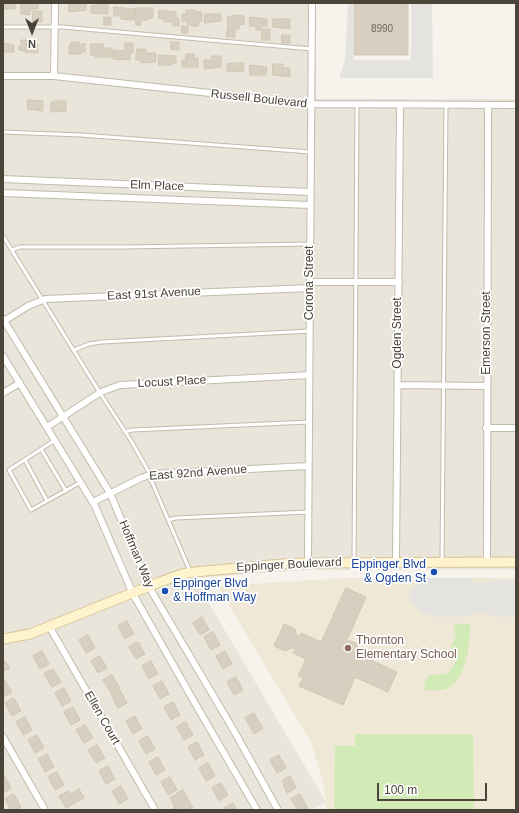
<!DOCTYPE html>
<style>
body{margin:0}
#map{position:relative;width:519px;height:813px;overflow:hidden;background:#f6f3ec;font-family:Helvetica,sans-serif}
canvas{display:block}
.frame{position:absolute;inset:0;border:4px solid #4b4439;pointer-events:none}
.north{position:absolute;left:12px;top:12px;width:40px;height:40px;-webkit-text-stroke:3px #fff;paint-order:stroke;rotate:180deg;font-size:11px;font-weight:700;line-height:16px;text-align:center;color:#4b4439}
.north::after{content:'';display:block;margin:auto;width:14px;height:18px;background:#4b4439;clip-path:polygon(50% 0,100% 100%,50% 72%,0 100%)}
.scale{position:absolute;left:377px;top:783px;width:110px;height:18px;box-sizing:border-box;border:2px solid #4b4439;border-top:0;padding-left:5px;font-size:12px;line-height:14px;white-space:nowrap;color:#4b4439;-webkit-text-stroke:3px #fff;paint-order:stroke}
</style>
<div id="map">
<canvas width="519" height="813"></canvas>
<div class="frame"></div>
<div class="north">N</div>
<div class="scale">100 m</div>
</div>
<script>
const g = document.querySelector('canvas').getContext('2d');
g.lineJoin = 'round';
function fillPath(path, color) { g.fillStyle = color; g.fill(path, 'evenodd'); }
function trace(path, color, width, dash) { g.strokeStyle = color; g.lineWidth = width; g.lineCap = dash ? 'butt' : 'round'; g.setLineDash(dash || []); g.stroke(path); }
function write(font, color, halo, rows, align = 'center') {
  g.font = font + ' Helvetica,sans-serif'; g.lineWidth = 3.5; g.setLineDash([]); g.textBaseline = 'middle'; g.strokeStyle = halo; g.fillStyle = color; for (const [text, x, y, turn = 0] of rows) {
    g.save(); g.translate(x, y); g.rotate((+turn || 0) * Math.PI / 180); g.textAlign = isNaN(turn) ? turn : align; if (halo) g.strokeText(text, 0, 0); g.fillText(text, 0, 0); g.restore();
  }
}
const residential = new Path2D(`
 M3,3H316V99H516V570H306L194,578L326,802L312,810H3Z`);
const education = new Path2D(`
 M347,578H516V810H326L325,791L312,744L218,586Z`);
const green = new Path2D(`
 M453,624H470C470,643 467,680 446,689C440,691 431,690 424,690L425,682L429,675L447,674L455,664L456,655L451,649V646L456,636Z
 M355,734H473L474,810H334L335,746H355Z`);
const parking = new Path2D(`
 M348,3H355L354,60H411V3H432L433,78H339L345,60Z
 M422,578H471L476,584L500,580H516V617H499L478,612L465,617H432L420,611L408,599L412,588Z`);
const building = new Path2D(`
 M3,3H15V9H3Z
 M21,3H38V9H30V15L21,14Z
 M69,3H86V10L69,12Z
 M355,3H408V55H355Z
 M95,5H108V14L91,13V6Z
 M114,7L135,9L134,20L121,19V16H114Z
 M136,8H153V18H148V20H141V25H136Z
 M159,10L176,12V18H179V26H173V22H164V19H159Z
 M186,10H195V12H202V21H199V25L196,27L187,24V21H182V14H186Z
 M33,11H42V22H33Z
 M205,14H221V21L205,23Z
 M232,15L244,16V25L239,24V29H228L227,17H232Z
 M104,17H111V25H104Z
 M250,17L267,19V26H261V30H256V26H250Z
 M273,19H290V29L273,27Z
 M182,26H188V33H182Z
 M262,29H270V40H262Z
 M227,30H235V37H227Z
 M282,35H290V43H282Z
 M21,40H31V44H38V53L25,52V51L19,50V46H21Z
 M71,42H79V45L85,43V52H81V54H69V45H71Z
 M171,42H179V50L171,49Z
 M3,43L14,45V52H3Z
 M125,43H133V53H130V60L113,59V50L125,51Z
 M91,44H103V48H112V57H95V55H91Z
 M137,49H146V53H156V62L141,63L140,60H136Z
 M186,54H194V58H198V67H182V60H185Z
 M159,55L176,56V63H172V65H159Z
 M212,56H221V67L204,69V60H212Z
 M244,63L243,72L227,71V64Z
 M273,64H283V68H290V77L273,75Z
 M250,65L267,67L266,75H250Z
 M28,100L43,101V111L28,109Z
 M55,101H66V111L51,112V102H55Z
 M346,588L366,597L347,640L358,644L355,653L397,672L388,692L355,677L343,705L299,686L303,678L298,676L306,659L293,653L295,649L292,648L285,651L274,646L284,624L295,629L297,636L299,637L301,633L321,642Z
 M202,617L209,630L200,635L193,623Z
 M127,621L134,634L125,639L118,626Z
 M213,632L220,645L211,650L204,637Z
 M88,635L95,648L86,653L79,640Z
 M138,642L145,654L136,659L129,647Z
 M42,651L49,664L40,669L33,656Z
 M225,651L232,664L223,669L216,656Z
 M100,656L107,668L98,673L91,661Z
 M5,661L10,668L3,672V662Z
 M151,661L158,674L149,679L142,666Z
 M53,669L61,682L52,687L44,674Z
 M112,675L120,688L111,693L103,680Z
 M236,677L243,690L234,695L227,682Z
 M4,679L12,692L3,697V680Z
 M162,681L169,694L160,699L153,686Z
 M64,688L71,701L62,706L55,693Z
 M120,690L127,703L118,708L111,695Z
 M14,698L21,711L12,716L5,703Z
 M173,702L180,715L171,720L164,707Z
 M73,707L80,720L71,725L64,712Z
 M254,713L263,729L254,734L245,718Z
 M135,716L142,729L133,734L126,721Z
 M25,717L32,730L23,735L16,722Z
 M186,722L193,735L184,740L177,727Z
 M85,725L93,738L84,743L76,730Z
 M37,735L44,748L35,753L28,740Z
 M148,736L155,749L146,754L139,741Z
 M197,742L204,755L195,760L188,747Z
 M97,745L105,758L96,763L88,750Z
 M47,754L54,767L45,772L38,759Z
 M279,755L286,768L277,773L270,760Z
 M158,757L165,770L156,775L149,762Z
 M208,763L215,776L206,781L199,768Z
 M108,766L115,779L106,784L99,771Z
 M57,772L64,785L55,790L48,777Z
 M4,775L11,788L3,793V776Z
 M290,776L296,788L287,793L283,785L284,784L282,781Z
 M170,777L177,790L168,795L161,782Z
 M221,783L228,795L219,801L212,788Z
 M121,786L128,799L119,804L112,791Z
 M79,789L84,798L66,808L59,796L68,791L70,794Z
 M183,790L193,808L190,810H175L173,808L175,807L170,798Z
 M14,794L21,807L15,810H11L5,799Z
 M300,794L308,809L307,810H298L291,799Z
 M233,803L237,810H225L224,808Z`);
const lane = new Path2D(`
 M3,27H62L312,49
 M3,132L81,135L311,152
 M3,236L100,393L130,439L150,474
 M12,250L20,247H124L310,244
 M74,350L89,344L102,342L310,331
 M125,432L132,430L309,422
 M55,440L9,470L31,510L81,482
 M41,449L66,491
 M25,460L47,501
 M149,475L190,571
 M168,520L176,518L308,512
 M442,561L446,104
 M354,562L357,104`);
const street = new Path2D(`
 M3,76H54L311,104L516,105
 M54,76L55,3
 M3,179L310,192
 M3,193L310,205
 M310,282H399
 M3,319L110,493L149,587L233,729L278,810
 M4,321L28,306L45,299L310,288
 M3,356L95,506L133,594L192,698L257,810
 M398,385L487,386
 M3,393L20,383
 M47,427L101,392L120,385L309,375
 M486,428H516
 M93,502L141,478L152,474L308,466
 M396,562L400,104
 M487,562L488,105
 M308,563L312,3
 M49,626L155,810
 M3,737L45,810`);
const secondary = new Path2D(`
 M3,639L30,634L160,582L182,574L194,572L282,564L308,563L516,562`);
const markers = [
 [434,572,4,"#1a4fb4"],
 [165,591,4,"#1a4fb4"],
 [348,648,4,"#8d6e63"]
];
const numberNames = [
 ["8990",382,29]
];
const streetNames = [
 ["Russell Boulevard",259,99,6],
 ["Elm Place",157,186,2],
 ["Corona Street",310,283,-90],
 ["East 91st Avenue",154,294,-3],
 ["Ogden Street",398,333,-90],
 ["Emerson Street",487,333,-90],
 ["Locust Place",172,382,-3],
 ["East 92nd Avenue",198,473,-4],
 ["Hoffman Way",136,554,67],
 ["Eppinger Boulevard",289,565,-3],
 ["Ellen Court",102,718,60]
];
const transitNames = [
 ["Eppinger Blvd",426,565],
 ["& Ogden St",426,579],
 ["Eppinger Blvd",173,584,"left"],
 ["& Hoffman Way",173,598,"left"]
];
const educationNames = [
 ["Thornton",356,641],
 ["Elementary School",356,655]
];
fillPath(residential, '#eae5da');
fillPath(education, '#efe8d6');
fillPath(green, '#d2eab5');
fillPath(parking, '#e5e3e0');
fillPath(building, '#d8cfc1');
trace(building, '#d3c7b4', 1);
trace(lane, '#c2bbae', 5);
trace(street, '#c2bbae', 8);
trace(secondary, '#d6c79b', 11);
trace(lane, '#fff', 3);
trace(street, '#fff', 6);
trace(secondary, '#fff3cd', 9);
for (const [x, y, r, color] of markers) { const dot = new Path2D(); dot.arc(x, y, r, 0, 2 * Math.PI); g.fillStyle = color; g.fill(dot); trace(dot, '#fff', 1.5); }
write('10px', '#6e675b', null, numberNames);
write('12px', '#4b4439', '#fff', streetNames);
write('12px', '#164399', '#fff', transitNames, 'right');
write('12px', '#785e54', '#fff', educationNames, 'left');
</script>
